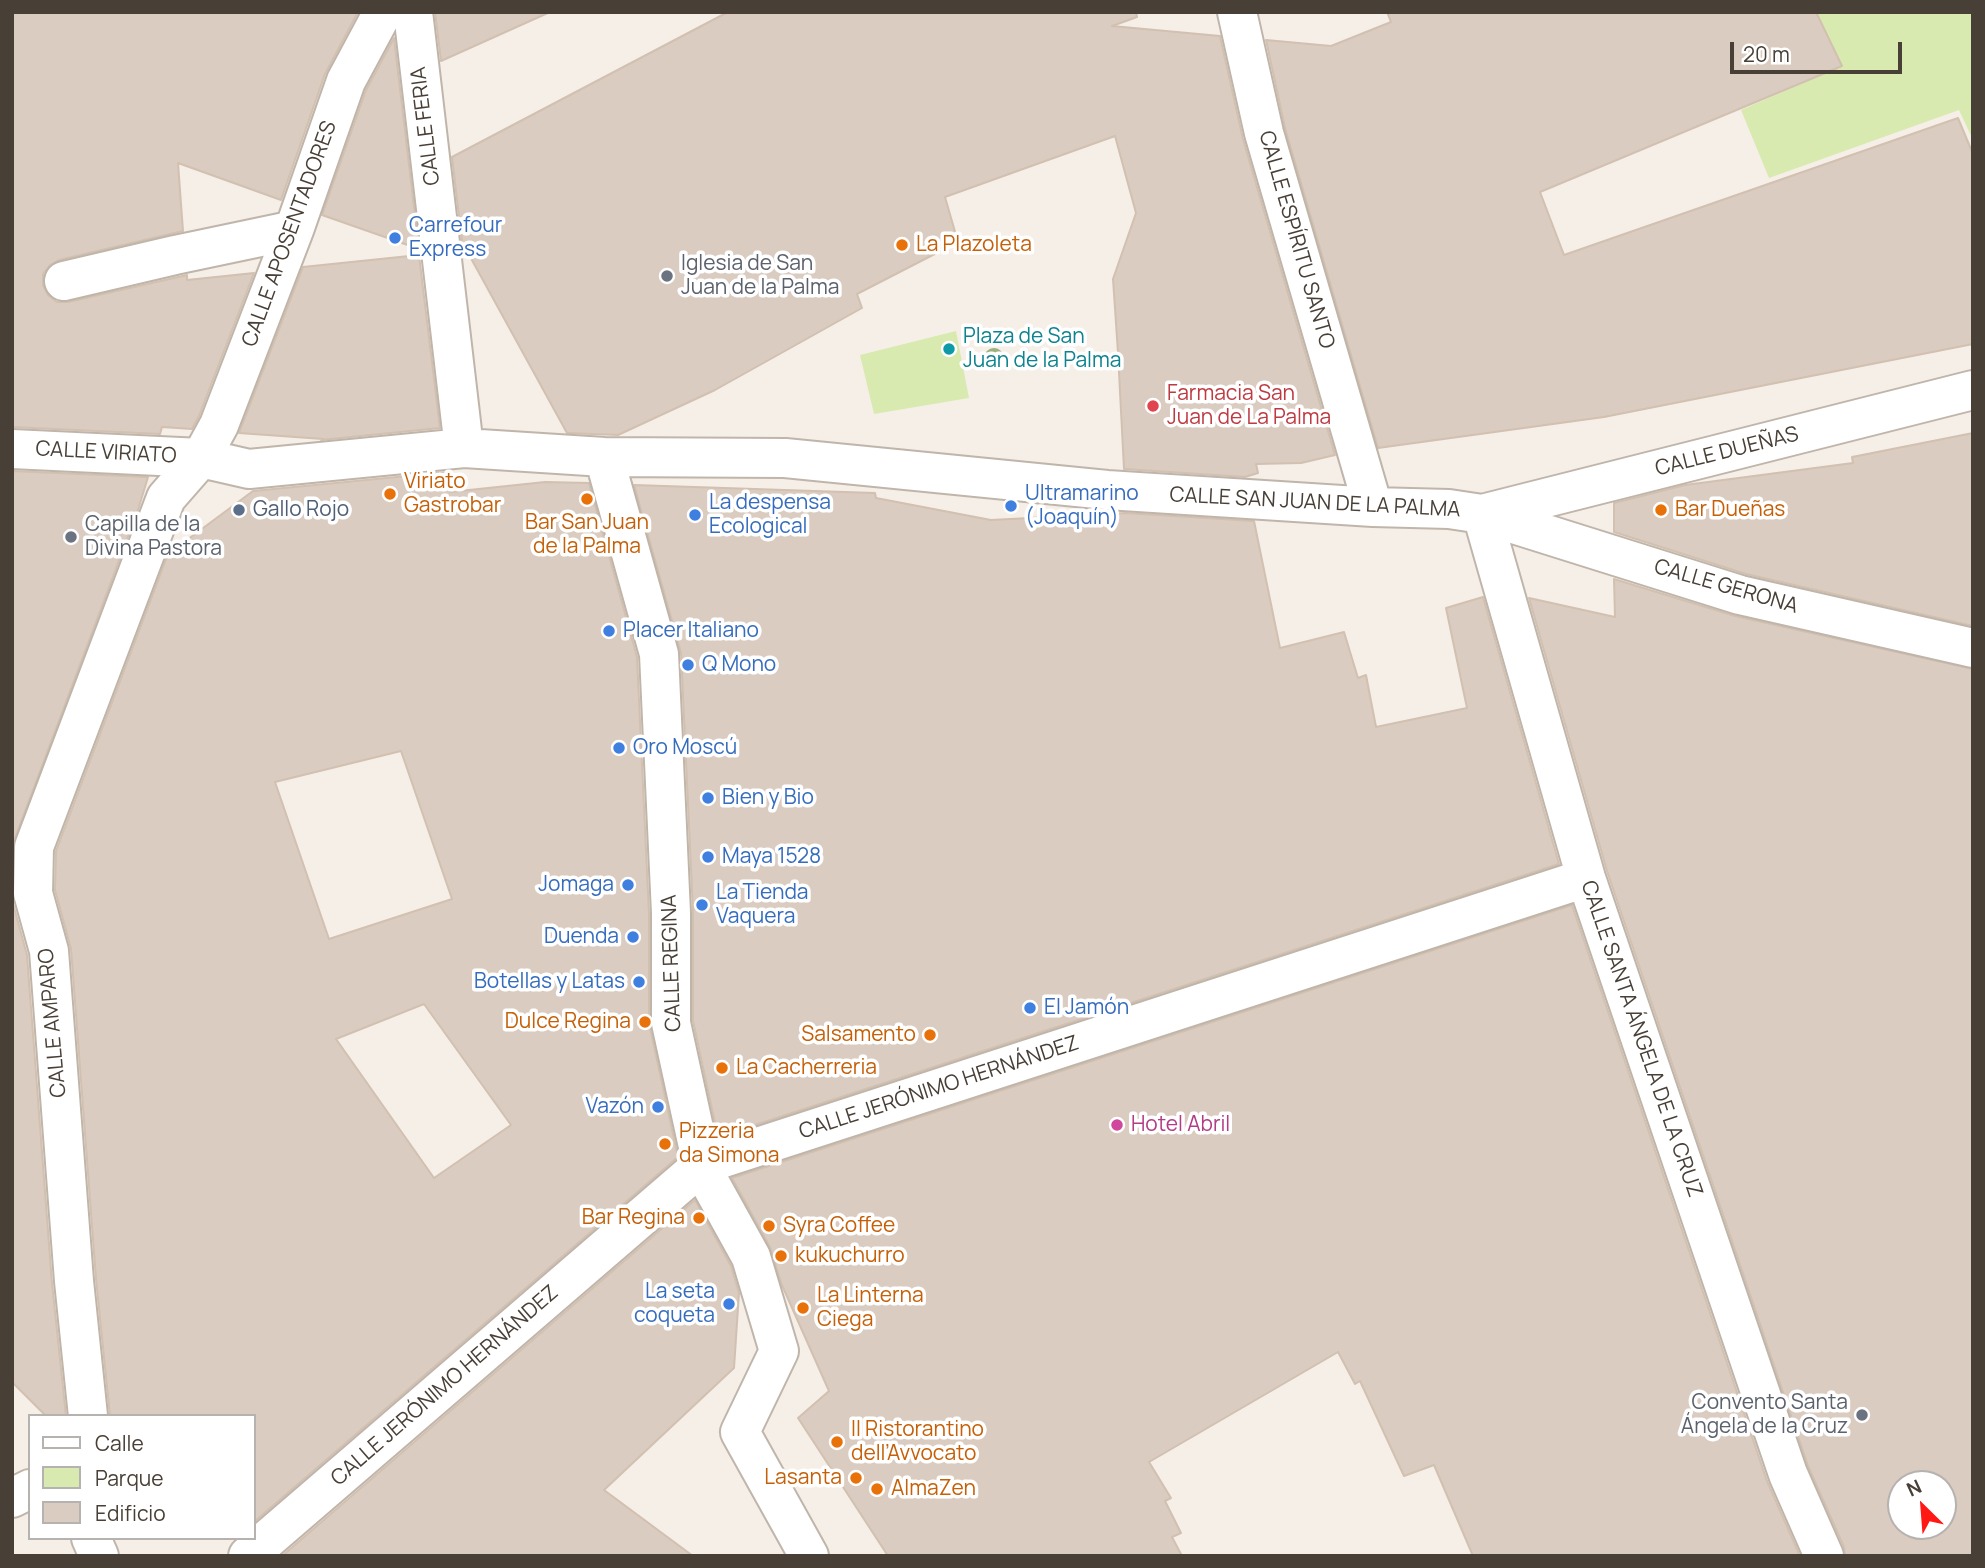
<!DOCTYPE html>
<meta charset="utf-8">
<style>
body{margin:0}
#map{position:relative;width:1985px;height:1568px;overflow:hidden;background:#f5efe8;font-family:Manrope,sans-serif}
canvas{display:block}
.frame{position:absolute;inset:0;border:14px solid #483f36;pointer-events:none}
.legend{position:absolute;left:28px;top:1414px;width:228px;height:126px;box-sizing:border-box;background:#fff;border:2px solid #b6b2af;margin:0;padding:9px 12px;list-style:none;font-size:21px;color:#483f36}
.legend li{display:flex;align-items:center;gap:14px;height:35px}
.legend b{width:35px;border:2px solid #b6b2af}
.north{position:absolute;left:1887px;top:1470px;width:70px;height:70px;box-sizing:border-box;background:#fff;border:2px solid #b6b2af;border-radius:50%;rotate:335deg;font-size:19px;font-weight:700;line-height:28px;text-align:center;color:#483f36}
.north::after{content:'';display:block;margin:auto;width:24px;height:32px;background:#ff1814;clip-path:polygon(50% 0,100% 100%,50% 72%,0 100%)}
.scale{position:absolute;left:1730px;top:42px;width:172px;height:32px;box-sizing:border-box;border:4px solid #483f36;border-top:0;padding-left:9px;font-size:21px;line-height:24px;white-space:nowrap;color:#483f36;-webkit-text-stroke:5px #fff;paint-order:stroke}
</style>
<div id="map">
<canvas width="1985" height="1568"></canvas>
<div class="frame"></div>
<ul class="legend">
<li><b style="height:9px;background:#fff"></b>Calle</li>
<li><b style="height:19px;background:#d8eaaf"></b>Parque</li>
<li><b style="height:19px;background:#daccc0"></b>Edificio</li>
</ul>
<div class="north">N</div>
<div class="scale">20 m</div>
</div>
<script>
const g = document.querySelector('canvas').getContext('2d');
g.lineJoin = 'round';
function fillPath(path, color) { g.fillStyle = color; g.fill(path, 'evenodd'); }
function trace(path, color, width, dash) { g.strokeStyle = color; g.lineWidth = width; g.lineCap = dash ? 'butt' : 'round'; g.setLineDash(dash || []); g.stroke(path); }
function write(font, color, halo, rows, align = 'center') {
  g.font = font + ' Manrope,sans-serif'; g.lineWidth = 7; g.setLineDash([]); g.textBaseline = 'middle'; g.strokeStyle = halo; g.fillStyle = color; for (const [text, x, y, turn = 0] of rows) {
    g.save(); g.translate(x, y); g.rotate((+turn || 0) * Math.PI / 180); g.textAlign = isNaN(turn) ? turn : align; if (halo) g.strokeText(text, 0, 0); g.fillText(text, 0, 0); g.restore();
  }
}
const green = new Path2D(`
 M1816,12H1973V140L1959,110L1769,178L1741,110L1842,66Z
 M956,331L969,398L874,414L860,355Z`);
const building = new Path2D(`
 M12,12H358L325,74L281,200L178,163L183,231L59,260L50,265L43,274V285L48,295L57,302H68L187,275V280L254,273L199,416L192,429L162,427L160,434L12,427Z
 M435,12H550L441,61Z
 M728,12H1136L1137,17L1112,26L1220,36L1243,139L1335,455L1301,463L1256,464L1258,473L1245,477L1124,469L1118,353L1113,279L1136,213L1115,136L945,197L958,242L857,294L862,308L715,390L618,435L567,433L462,242L452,157Z
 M1387,12H1816L1842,66L1540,192L1564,255L1958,118L1973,154V344L1604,417L1378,448L1285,128L1266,40L1331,46L1391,22Z
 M394,38L419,249L322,215L366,90Z
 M419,255L440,428L321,440L323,439L239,433L303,267Z
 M1973,433V626L1746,574L1614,532V503L1685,485L1853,463L1852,457Z
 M12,471L148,477L138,510L12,846Z
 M448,472L450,492L545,482L589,483L637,657L649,914V1023L678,1157L254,1522V1416H110L96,1279L71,949L55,890L56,851L168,554L253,491ZM401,751L452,899L329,939L275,782ZM424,1004L511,1125L434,1178L336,1039Z
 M634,485L875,493L876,498L991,520L1126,513L1254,521L1280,648L1344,632L1358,678L1366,675L1376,727L1467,708L1446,608L1483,597L1559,864L718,1137L693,1021V912L681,653Z
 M1614,579L1735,616L1973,669V1556H1845L1844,1547L1808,1466L1607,871L1529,598L1615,617ZM1901,1484H1943V1526H1901Z
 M12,900L27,955L52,1283L66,1416H46L12,1382Z
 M1572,905L1767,1481L1800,1556H1473L1434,1465L1404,1476L1360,1381L1355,1384L1338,1352L1149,1462L1171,1498L1165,1501L1181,1533L1172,1537L1182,1556H888L798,1418L829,1391L781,1283L770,1247L732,1178Z
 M695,1200L731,1266L739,1293L734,1368L604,1490L693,1556H282Z`);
const street = new Path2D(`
 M413,12L464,448
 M1237,12L1264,133L1373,507
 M64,281L175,255L294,230
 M12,449L201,458L249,469L464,448L604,457L785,458L1107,490L1373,507L1449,509L1482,514L1740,595L1973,648
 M604,457L659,654L671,913V1023L702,1165L710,1183L751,1257L779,1351L740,1432L809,1556
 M1482,514L1586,878L1788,1474L1824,1556
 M1482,514L1973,390
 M88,1416L74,1281L49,951L33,893L34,847L166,498L201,458L219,425L294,230L346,81L383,12
 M12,1498L30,1489
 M91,1538L99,1556
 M248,1556L702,1165L1586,878`);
const trees = [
 [994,358]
];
const markers = [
 [395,238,7,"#3f7fe0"],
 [902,245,7,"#e8710a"],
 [667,276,7,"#6b7280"],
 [949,349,7,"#0f9aa8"],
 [1153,406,7,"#e0444e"],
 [390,494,7,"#e8710a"],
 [587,499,7,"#e8710a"],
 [1011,506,7,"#3f7fe0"],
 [239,510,7,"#5c6f8a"],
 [1661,510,7,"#e8710a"],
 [695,515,7,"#3f7fe0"],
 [71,537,7,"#6b7280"],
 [609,631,7,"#3f7fe0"],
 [688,665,7,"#3f7fe0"],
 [619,748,7,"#3f7fe0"],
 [708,798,7,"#3f7fe0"],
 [708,857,7,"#3f7fe0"],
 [628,885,7,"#3f7fe0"],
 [702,905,7,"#3f7fe0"],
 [633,937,7,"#3f7fe0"],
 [639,982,7,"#3f7fe0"],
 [1030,1008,7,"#3f7fe0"],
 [645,1022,7,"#e8710a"],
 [930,1035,7,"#e8710a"],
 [722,1068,7,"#e8710a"],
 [658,1107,7,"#3f7fe0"],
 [1117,1125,7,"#d1479c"],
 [665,1144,7,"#e8710a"],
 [699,1218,7,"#e8710a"],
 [769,1226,7,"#e8710a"],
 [781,1256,7,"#e8710a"],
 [729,1304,7,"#3f7fe0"],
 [803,1308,7,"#e8710a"],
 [1862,1415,7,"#6b7280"],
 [837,1442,7,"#e8710a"],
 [856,1478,7,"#e8710a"],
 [877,1489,7,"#e8710a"]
];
const streetNames = [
 ["CALLE FERIA",426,126,-97],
 ["CALLE APOSENTADORES",290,234,-70],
 ["CALLE ESPÍRITU SANTO",1296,240,74],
 ["CALLE DUEÑAS",1727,452,-14],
 ["CALLE VIRIATO",106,453,3],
 ["CALLE SAN JUAN DE LA PALMA",1315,503,3],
 ["CALLE GERONA",1726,587,16],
 ["CALLE REGINA",672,963,-92],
 ["CALLE AMPARO",53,1023,-95],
 ["CALLE SANTA ÁNGELA DE LA CRUZ",1641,1039,71],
 ["CALLE JERÓNIMO HERNÁNDEZ",939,1088,-18],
 ["CALLE JERÓNIMO HERNÁNDEZ",445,1386,-41]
];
const shopNames = [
 ["Carrefour",409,226],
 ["Express",409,250],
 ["Ultramarino",1025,494],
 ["(Joaquín)",1025,518],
 ["La despensa",709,503],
 ["Ecological",709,527],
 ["Placer Italiano",623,631],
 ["Q Mono",702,665],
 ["Oro Moscú",633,748],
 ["Bien y Bio",722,798],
 ["Maya 1528",722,857],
 ["Jomaga",614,885,"right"],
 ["La Tienda",716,893],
 ["Vaquera",716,917],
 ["Duenda",619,937,"right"],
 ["Botellas y Latas",625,982,"right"],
 ["El Jamón",1044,1008],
 ["Vazón",644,1107,"right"],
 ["La seta",715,1292,"right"],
 ["coqueta",715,1316,"right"]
];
const foodNames = [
 ["La Plazoleta",916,245],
 ["Viriato",404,482],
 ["Gastrobar",404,506],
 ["Bar Dueñas",1675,510],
 ["Bar San Juan",587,523,"center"],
 ["de la Palma",587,547,"center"],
 ["Dulce Regina",631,1022,"right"],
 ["Salsamento",916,1035,"right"],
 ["La Cacherreria",736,1068],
 ["Pizzeria",679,1132],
 ["da Simona",679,1156],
 ["Bar Regina",685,1218,"right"],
 ["Syra Coffee",783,1226],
 ["kukuchurro",795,1256],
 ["La Linterna",817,1296],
 ["Ciega",817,1320],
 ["Il Ristorantino",851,1430],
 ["dell’Avvocato",851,1454],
 ["Lasanta",842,1478,"right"],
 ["AlmaZen",891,1489]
];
const worshipNames = [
 ["Iglesia de San",681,264],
 ["Juan de la Palma",681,288],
 ["Capilla de la",85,525],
 ["Divina Pastora",85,549],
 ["Convento Santa",1848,1403,"right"],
 ["Ángela de la Cruz",1848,1427,"right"]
];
const cultureNames = [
 ["Plaza de San",963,337],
 ["Juan de la Palma",963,361]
];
const healthNames = [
 ["Farmacia San",1167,394],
 ["Juan de La Palma",1167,418]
];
const serviceNames = [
 ["Gallo Rojo",253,510]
];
const hotelNames = [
 ["Hotel Abril",1131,1125]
];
fillPath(green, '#d8eaaf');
fillPath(building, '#daccc0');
trace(building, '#d2c0b0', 2);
trace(street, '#c0b5aa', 42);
trace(street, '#fff', 38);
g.fillStyle = '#9cb07d';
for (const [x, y] of trees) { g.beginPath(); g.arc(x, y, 10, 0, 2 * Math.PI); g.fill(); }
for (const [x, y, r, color] of markers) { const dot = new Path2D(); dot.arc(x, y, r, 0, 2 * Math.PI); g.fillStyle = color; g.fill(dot); trace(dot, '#fff', 2.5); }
write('21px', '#483f36', '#fff', streetNames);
write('21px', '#366cbe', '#fff', shopNames, 'left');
write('21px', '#c56008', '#fff', foodNames, 'left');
write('21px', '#5b616d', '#fff', worshipNames, 'left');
write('21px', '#0d838f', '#fff', cultureNames, 'left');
write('21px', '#be3a42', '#fff', healthNames, 'left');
write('21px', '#4e5e75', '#fff', serviceNames, 'left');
write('21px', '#b23c85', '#fff', hotelNames, 'left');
</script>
